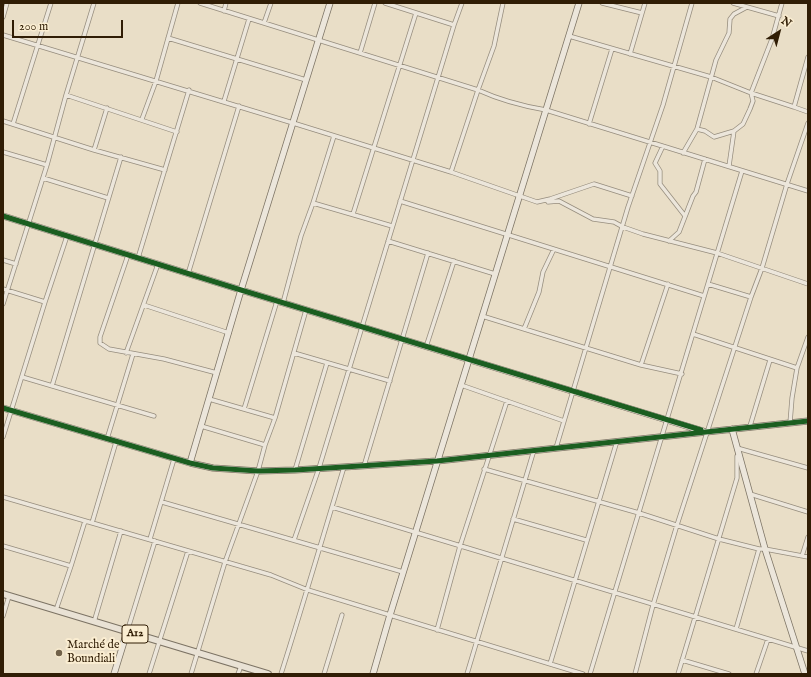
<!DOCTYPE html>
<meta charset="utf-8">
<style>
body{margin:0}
#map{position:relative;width:811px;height:677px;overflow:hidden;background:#e9dec7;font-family:"IM FELL English",serif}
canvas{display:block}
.frame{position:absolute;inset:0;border:4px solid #301d05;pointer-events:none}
.north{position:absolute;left:759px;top:12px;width:40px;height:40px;-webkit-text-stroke:3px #faedd1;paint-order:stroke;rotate:36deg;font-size:11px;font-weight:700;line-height:16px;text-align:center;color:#301d05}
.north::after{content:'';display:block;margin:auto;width:14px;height:18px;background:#301d05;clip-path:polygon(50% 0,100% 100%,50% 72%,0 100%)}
.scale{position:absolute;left:12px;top:20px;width:111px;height:18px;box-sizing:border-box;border:2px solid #301d05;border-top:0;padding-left:5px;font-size:12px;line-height:14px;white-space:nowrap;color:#301d05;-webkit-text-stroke:3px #faedd1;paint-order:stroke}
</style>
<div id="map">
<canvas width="811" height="677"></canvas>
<div class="frame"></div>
<div class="north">N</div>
<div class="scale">200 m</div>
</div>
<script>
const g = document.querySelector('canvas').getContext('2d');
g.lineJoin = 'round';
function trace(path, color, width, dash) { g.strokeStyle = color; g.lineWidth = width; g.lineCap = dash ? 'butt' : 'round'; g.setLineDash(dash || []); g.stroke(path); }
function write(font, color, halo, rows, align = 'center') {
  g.font = font + ' "IM FELL English",serif'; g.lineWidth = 4; g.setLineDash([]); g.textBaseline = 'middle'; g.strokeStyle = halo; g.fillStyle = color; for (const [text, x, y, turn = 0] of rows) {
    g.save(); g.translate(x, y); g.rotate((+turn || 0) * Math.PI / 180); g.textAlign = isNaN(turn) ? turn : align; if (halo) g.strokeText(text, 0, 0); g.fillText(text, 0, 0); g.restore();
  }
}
const street = new Path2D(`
 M200,3L478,90C500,100 522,106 546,110L808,191
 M385,3L454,25
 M602,3L642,13
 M733,3L779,16
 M224,11L226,3
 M3,17L7,3
 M264,23L271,3
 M3,35L293,123L451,172L537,202L550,199L594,184L632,196
 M569,36L711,77L751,93L794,107L808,57
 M168,38L306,80
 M360,53L375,3
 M630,54L645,3
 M66,95L177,132
 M224,101L249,19
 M794,107L808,112
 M142,119L156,81L178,3
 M3,121L94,150L165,170
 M13,124L51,3
 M589,124L612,49
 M697,129L705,131L714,137L734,131
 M663,146L655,163L660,171V184L685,216
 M94,150L107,108
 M3,152L47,165
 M683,153L697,129L716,60L729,33L730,19L734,14L747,7
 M729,166L734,131L743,124L750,109L753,101L751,93L772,39L782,3
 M451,172L478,90L494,46L503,3
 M43,178L108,198
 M400,201L704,296
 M548,202L559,201L593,219L614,222L623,227L643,234L717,253L808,284
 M313,203L392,226
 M353,214L416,13
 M388,241L495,274
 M669,241L679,232L693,196L696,192L705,159
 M128,255L100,337V343L109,349L164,359L217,373
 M138,258L189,90
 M3,260L16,264
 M188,274L239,106
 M708,284L751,297
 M3,289L45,302
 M283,303L301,236L313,203L334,136
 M3,304L47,165L66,95L94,3
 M144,305L229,333
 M482,316L641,365L682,374
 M524,329L539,292L543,272L554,249
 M693,334L797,368
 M426,347L454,261
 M126,353L158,264
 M294,353L390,381
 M641,365L668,284
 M22,377L154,416
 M461,385L564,421
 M52,386L121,157
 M209,399L275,418
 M244,409L277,301
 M790,423L792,398L797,368L808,337
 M201,426L265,445
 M750,426L770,360
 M3,437L45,302L67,236
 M107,439L133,354
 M556,448L628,207L663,105L692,3
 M737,449V448L808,468
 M364,466L428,253
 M484,469L639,513L719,539L759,549H765L808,557
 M295,470L327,363
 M750,494L808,512
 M3,497L271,575L308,590L583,674
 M162,502L403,572
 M332,507L808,651
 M513,519L586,540
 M92,523L116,442
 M150,539L174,459
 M294,540L319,468L454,25L462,3
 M3,546L71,566
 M802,556L808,537
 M56,610L71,566L85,521
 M3,616L9,596
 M94,622L121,531
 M736,629L759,549
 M437,630L460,546L507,401
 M127,632L155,541
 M682,660L729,674
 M550,664L617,441
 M149,674L188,551
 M191,674L225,562L258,471L265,445L275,418L306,310
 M238,674L241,666
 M281,674C303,605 323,536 344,467
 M324,674L342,615
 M467,674L534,450
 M590,674L742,171
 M635,674L653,605L677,525L751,297L762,268L787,184L808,123
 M678,674L737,478V456
 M756,674L768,639`);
const secondary = new Path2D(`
 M3,216L241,290L703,431
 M3,408L190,463L213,468L258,471L295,470L344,467L437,461L808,421
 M732,429L765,549L805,674
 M190,463L241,290L330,3
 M114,674L127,632
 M373,674L390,615L579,3`);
const primary = new Path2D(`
 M3,594L268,674`);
const cycleway = new Path2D(`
 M3,216L241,290L701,430
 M3,408L190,463L213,468L258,471L295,470L344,467L437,461L808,421`);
const markers = [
 [59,653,4,"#716149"]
];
const shields = [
 [135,634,26]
];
const shieldNames = [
 ["A12",135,634]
];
const poiNames = [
 ["Marché de",67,646],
 ["Boundiali",67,660]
];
trace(street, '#968d7e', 5);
trace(secondary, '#7c7364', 7);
trace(primary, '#7c7364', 8);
trace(street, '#ece6db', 3.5);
trace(secondary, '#ece6db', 5.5);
trace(primary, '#e9e2d5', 6);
trace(cycleway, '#1b5e20', 5);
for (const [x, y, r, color] of markers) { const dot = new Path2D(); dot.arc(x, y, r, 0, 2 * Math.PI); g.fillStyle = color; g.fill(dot); trace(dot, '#faedd1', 1.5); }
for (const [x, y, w] of shields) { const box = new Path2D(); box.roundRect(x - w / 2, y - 9, w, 18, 3); g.fillStyle = '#faedd1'; g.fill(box); trace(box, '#301d05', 1); }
write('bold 11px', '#301d05', null, shieldNames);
write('12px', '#301d05', '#faedd1', poiNames, 'left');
</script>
